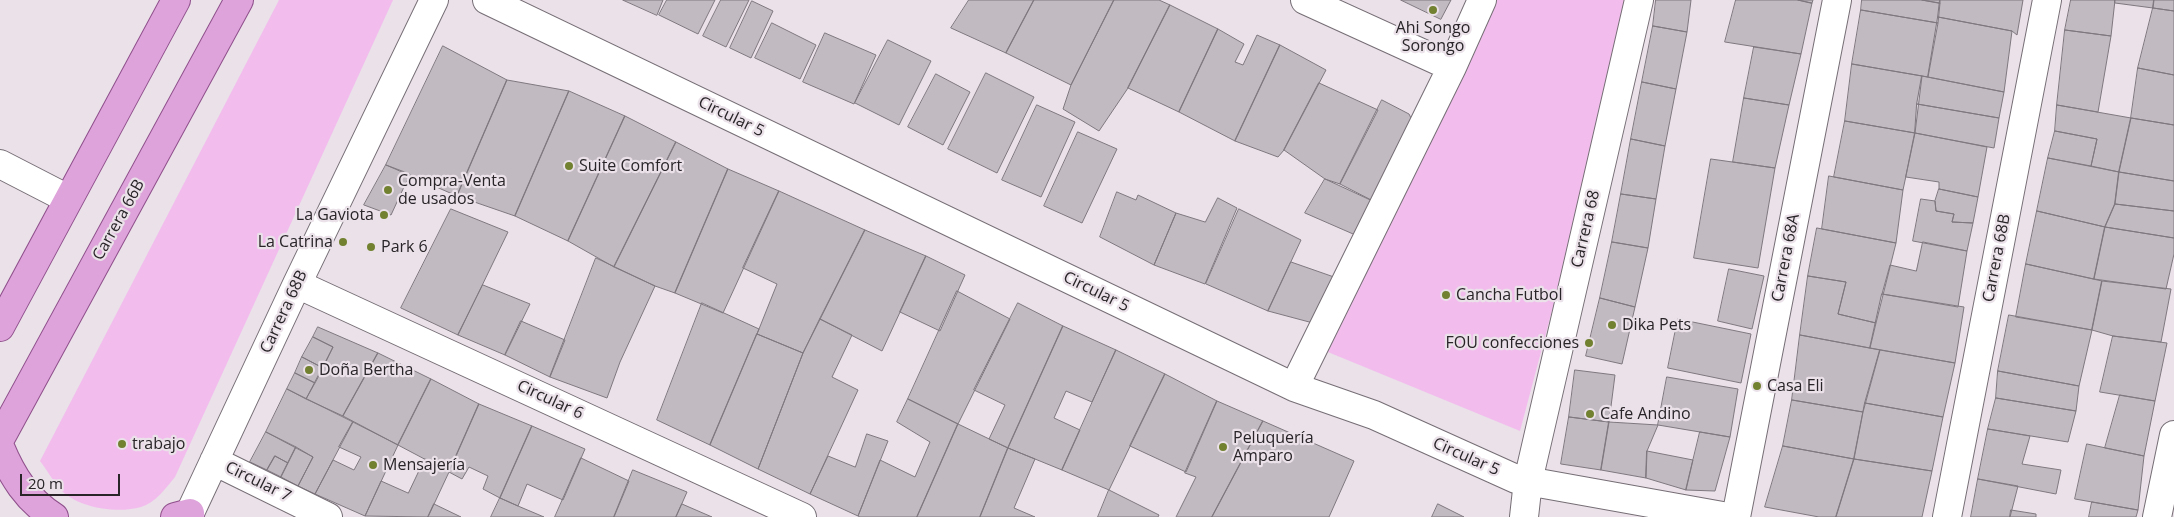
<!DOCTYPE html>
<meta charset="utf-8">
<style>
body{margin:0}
#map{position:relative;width:2174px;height:517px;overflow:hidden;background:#eae1e9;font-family:"Open Sans",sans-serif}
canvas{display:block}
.scale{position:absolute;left:20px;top:474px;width:100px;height:22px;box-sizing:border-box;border:2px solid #282427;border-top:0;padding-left:6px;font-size:15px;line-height:18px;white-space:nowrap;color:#282427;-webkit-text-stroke:4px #eae1e9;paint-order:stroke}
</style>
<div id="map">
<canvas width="2174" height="517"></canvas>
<div class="scale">20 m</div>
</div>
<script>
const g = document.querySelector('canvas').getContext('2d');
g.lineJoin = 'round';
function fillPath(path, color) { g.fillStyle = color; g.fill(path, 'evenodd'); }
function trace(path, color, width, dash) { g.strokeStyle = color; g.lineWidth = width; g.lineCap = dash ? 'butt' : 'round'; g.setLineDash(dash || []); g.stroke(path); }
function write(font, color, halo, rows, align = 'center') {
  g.font = font + ' "Open Sans",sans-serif'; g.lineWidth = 4.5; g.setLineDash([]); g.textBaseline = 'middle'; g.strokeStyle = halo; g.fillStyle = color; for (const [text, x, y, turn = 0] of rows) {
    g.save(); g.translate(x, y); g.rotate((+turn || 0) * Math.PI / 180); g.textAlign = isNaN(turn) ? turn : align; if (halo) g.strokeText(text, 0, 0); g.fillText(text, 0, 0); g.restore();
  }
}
const green = new Path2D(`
 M279,0H393L175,477C166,488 155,503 141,507C117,514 77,508 60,489C53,481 47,470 40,461Z
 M1494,0H1628L1562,273L1520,431L1323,350Z`);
const building = new Path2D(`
 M623,0H663L657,15Z
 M667,0H715L698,34L659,15Z
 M721,0H749L726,47L703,36Z
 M969,0H1034L1006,53L951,28Z
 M1034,0H1114L1071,85L1006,53Z
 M1114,0H1159L1170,5L1128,88L1099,131L1063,109L1071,85Z
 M1401,0H1451L1441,19Z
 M1656,0H1691L1687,32L1653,26Z
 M1736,0H1798L1812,3L1801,54L1725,42Z
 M1798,0H1813L1812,3Z
 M1862,0H1922L1940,3L1938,23L1861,10Z
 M1922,0H1940V3Z
 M1940,0H2023L2017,35L2012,31L1938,17Z
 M2071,0H2115L2111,36L2065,30Z
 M2115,0H2154L2153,8L2115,3Z
 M2154,0H2174V11L2153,8Z
 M752,1L773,11L751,58L730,48Z
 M1170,5L1218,29L1179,112L1128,88Z
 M2153,8L2174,11V75L2138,68Z
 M1861,10L1938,23L1928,77L1852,64Z
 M1938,17L2012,31L2004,92L1928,77Z
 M772,23L816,45L800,79L755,58Z
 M1653,26L1687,32L1676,89L1642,82Z
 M1218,29L1244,44L1235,62L1243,65L1257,35L1280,45L1235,141L1179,112Z
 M2065,30L2111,36L2098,112L2057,105Z
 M825,33L876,55L854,104L803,82Z
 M888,40L931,61L899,125L855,103Z
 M1280,45L1326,70L1284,150L1278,157L1235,141Z
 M443,46L507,80L457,196L386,165Z
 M1754,47L1801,54L1789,105L1744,98Z
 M1852,64L1922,76L1915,133L1845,121Z
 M2138,68L2174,75V125L2131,118Z
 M986,73L1034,97L997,173L948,149Z
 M936,74L970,92L943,145L908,127Z
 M1922,76L2004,92L1999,118L1917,104Z
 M507,80L569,91L515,216L457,196Z
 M1642,82L1676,89L1665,146L1631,139Z
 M1319,83L1378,110L1340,184L1325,179L1284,150Z
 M569,91L625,116L568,241L515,216Z
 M1744,98L1789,105L1775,168L1733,162Z
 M1382,100L1409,114L1414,124L1379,204L1340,184Z
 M1917,104L1999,118L1994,148L1915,133Z
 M1037,105L1075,122L1041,197L1002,180Z
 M2057,105L2131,118L2119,172L2091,166L2097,139L2055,131Z
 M625,116L676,142L614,267L568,241Z
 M2131,118L2174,125V181L2119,172Z
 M1845,121L1915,133L1903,190L1834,177Z
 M2055,131L2097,139L2091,166L2048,158Z
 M1078,132L1117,149L1082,223L1044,206Z
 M1915,133L1987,147L1978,197L1939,189V182L1906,177Z
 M1631,139L1665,146L1656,199L1621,194Z
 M676,142L728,169L675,293L655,286L614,267Z
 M2048,158L2119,172L2115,204L2105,227L2037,211Z
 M1711,159L1775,168L1758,268L1694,258Z
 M386,165L410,174L391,215L364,205Z
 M728,169L779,191L723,313L675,293Z
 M2119,172L2174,181V211L2115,204Z
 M1829,176L1903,190L1896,243L1822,229Z
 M1325,179L1379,204L1360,237L1305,213Z
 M1939,189L1978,197L1973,223L1952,222L1954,214L1936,211L1935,201Z
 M779,191L865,230L803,353L757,334L777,284L743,268Z
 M1117,192L1136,200L1138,195L1176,213L1154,265L1100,237Z
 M1621,194L1656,199L1648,248L1612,242Z
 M1218,198L1237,208L1205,284L1154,265L1176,213L1205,222Z
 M1921,199L1935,201L1936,211L1954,214L1952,222L1973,223L1967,251L1913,241Z
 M2115,204L2174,211V238L2105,227Z
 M451,209L508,232L458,335L401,308Z
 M1239,209L1301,240L1268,311L1206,284Z
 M2037,211L2105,227L2094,279L2026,264Z
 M2105,227L2174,238V254L2166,289L2094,279Z
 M1817,228L1896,243L1876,323L1838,314L1846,282L1808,276Z
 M865,230L926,256L882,351L820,319Z
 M1612,242L1648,248L1635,307L1600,298Z
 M1923,242L1967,251L1958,307L1882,294L1890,265L1916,271Z
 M926,256L965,275L940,331L900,312Z
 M596,258L655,286L620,362L607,398L550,377Z
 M1291,262L1334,277L1313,323L1268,311Z
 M2026,264L2102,281L2092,330L2016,317Z
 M1729,269L1764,276L1752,329L1718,321Z
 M1808,276L1846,282L1838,314L1876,323L1870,348L1800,335Z
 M2102,281L2171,289L2161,342L2113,336L2092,330Z
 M483,285L530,304L505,355L458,335Z
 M957,291L1010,319L958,424L908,399Z
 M1882,294L1964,307L1955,363L1870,348Z
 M1600,298L1635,307L1622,364L1586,356Z
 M702,303L759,329L710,445L657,420Z
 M1018,303L1063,326L1008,448L989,439L1005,405L974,390Z
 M2009,315L2092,330L2079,386L1998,371Z
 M820,319L852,335L832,377L858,390L810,494L758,469L803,353Z
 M1678,319L1751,334L1741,383L1668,368Z
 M521,321L565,340L550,377L505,355Z
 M1063,326L1116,350L1092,402L1066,391L1054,418L1080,430L1062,470L1008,448Z
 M318,327L378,353L343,416L306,399L333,347L313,337Z
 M757,334L803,353L758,469L710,445Z
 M1800,335L1880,350L1863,412L1792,400Z
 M2113,336L2167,343L2155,401L2100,392Z
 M313,337L333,347L323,368L302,357Z
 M1116,350L1165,374L1109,490L1062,470Z
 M1880,350L1955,363L1943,417L1865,403Z
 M378,353L431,379L398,445L343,416Z
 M302,357L323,368L315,383L295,373Z
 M1575,370L1615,375L1609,422L1569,417Z
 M1998,371L2079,386L2076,411L1996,398Z
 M295,373L315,383L306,399L287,389Z
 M1165,374L1217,401L1186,472L1130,446Z
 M1667,377L1738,389L1730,437L1658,425Z
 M431,379L479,404L449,472L398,445Z
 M287,389L353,422L315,494L298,486L313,457L266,432Z
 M2120,395L2155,401L2144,456L2105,448Z
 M1996,398L2076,411L2068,442L1988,429Z
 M908,399L958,424L917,517H860L858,516L880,460L915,477L930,442L897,422Z
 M1792,400L1863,412L1854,459L1783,446Z
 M1217,401L1263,421L1212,517H1176L1196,477L1185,473Z
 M1865,403L1943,417L1932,471L1854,459Z
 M479,404L532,426L500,498L483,489L488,476L469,467L462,479L449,472Z
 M1569,417L1609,422L1601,470L1561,464Z
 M1263,421L1354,461L1329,517H1212Z
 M353,422L398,445L365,516L315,494L333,460L354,470L361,457L339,447Z
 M1609,422L1658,425L1647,451L1646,478L1601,470Z
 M958,424L1008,448L980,517H917Z
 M532,426L585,449L563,500L527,484L518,506L500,498Z
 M1988,429L2030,436L2022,464L2061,470L2056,494L1978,479Z
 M266,432L296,447L288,463L275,456L267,470L250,462Z
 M1700,432L1730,437L1715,491L1686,490Z
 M867,434L888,441L858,516L810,494L828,456L855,467Z
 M2087,444L2144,456L2138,510L2075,499Z
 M1783,446L1854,459L1836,517H1819L1765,507Z
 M296,447L313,457L298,486L281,477Z
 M1008,448L1035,459L1014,508L1035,517H980Z
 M1647,451L1693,460L1686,490L1646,478Z
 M275,456L288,463L281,477L267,470Z
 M581,458L629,481L614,517H555Z
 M425,459L449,472L428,517L365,516L381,481L408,493Z
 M1854,459L1932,471L1922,517H1836Z
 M633,470L687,492L676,517H614Z
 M1978,479L2018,486L2010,517H1971Z
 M1109,490L1159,515L1158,517H1098Z
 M500,498L518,506L544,517H491Z
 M2092,502L2138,510L2136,517H2089Z
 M434,504L461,517H428Z
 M682,504L712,517H676Z
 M1438,504L1464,517H1432Z
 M2011,510L2036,514V517H2010Z`);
const minor = new Path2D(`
 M487,0L1294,387L1374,415L1516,479L1728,517
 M1305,0L1452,67
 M0,164L68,199
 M297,284L802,517
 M1294,387L1452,67L1482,0
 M214,461L328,517
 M188,517L297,284L434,0
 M1524,517L1528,481L1639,0
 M1736,517L1837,0
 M1947,517L2047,0
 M2157,517L2174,435`);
const major = new Path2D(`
 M0,327L176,0
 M0,439L239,0
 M0,447C12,476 27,500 54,517
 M175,517L190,513`);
const markers = [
 [1433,10,5,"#718130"],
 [569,166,5,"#718130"],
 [388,190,5,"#718130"],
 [384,215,5,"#718130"],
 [343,242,5,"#718130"],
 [371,247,5,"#718130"],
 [1446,295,5,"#718130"],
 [1612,325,5,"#718130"],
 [1589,343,5,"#718130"],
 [309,370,5,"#718130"],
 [1757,386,5,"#718130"],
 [1590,414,5,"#718130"],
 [122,444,5,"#718130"],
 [1223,447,5,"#718130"],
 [373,465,5,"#718130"]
];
const poiNames = [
 ["Ahi Songo",1433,28,"center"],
 ["Sorongo",1433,46,"center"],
 ["Suite Comfort",579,166],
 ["Compra-Venta",398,181],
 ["de usados",398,199],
 ["La Gaviota",374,215,"right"],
 ["La Catrina",333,242,"right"],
 ["Park 6",381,247],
 ["Cancha Futbol",1456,295],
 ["Dika Pets",1622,325],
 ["FOU confecciones",1579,343,"right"],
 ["Doña Bertha",319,370],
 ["Casa Eli",1767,386],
 ["Cafe Andino",1600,414],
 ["Peluquería",1233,438],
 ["Amparo",1233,456],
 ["trabajo",132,444],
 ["Mensajería",383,465]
];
const streetNames = [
 ["Circular 5",731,117,26],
 ["Carrera 66B",119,220,-61],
 ["Carrera 68",1586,229,-77],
 ["Carrera 68A",1786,258,-79],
 ["Carrera 68B",1997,258,-79],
 ["Circular 5",1096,292,26],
 ["Carrera 68B",284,312,-65],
 ["Circular 6",550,400,25],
 ["Circular 5",1466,457,24],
 ["Circular 7",258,482,26]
];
fillPath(green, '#f2bded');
fillPath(building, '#c2bac1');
trace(building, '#7f787f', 1);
trace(minor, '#766e75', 30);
trace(major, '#8f4f8b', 30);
trace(minor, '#fff', 28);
trace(major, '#dda3da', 28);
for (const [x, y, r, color] of markers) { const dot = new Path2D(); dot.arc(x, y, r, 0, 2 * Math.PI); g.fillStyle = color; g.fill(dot); trace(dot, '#eae1e9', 2); }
write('16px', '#282427', '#eae1e9', poiNames, 'left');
write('16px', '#282427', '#eae1e9', streetNames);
</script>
